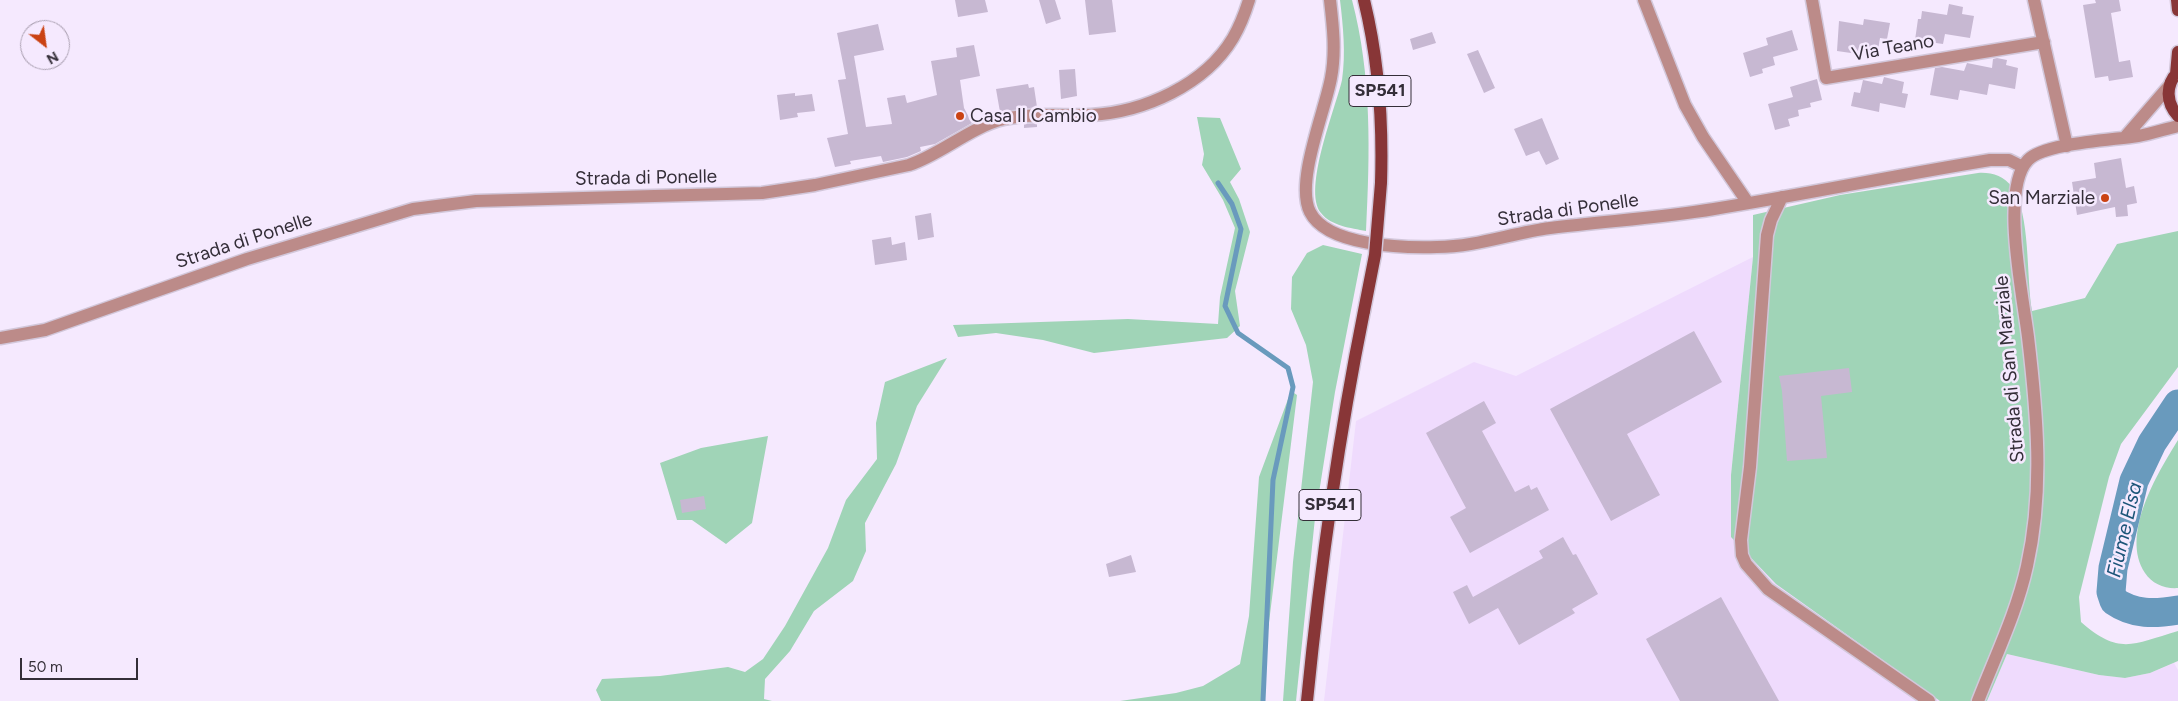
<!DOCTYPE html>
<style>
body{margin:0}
#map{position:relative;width:2178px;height:701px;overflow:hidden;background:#f5e9fe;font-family:Figtree,sans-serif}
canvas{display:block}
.north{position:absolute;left:20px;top:20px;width:50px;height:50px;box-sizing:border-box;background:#f5e9fe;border:1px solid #a89eaf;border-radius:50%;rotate:150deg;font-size:14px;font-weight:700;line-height:20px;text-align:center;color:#342e38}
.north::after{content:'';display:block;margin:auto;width:18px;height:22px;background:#ca4213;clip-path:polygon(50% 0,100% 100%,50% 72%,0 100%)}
.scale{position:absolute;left:20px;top:658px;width:118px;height:22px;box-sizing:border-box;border:2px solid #342e38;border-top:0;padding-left:6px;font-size:15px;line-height:18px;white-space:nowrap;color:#342e38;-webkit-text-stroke:4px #f5e9fe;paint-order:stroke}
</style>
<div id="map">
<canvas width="2178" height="701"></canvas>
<div class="north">N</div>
<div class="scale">50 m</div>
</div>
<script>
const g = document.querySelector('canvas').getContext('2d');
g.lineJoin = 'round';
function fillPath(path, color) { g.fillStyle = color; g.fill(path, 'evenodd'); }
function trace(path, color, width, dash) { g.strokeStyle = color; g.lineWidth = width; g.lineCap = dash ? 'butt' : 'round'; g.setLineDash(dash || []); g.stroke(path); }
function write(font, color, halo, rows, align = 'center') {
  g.font = font + ' Figtree,sans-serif'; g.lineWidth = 5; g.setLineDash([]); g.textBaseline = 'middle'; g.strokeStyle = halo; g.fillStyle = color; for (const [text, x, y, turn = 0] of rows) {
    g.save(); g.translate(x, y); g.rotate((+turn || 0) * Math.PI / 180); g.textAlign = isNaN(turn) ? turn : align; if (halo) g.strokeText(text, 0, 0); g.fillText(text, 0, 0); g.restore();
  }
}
const built = new Path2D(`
 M1753,257L1731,475L1770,578L1940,701H1324L1356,421L1474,362L1516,376Z
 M2007,654L2099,675L2125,678L2150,673L2174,663L2178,670V701H1987Z`);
const green = new Path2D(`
 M1340,0H1352C1372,76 1370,153 1366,231C1351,228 1331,226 1321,213C1302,190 1336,107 1342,80C1346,54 1343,25 1340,0Z
 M1197,117L1220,118L1241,169L1230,182L1239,199L1250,232L1235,291L1240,326L1227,338L1094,353L1043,340L996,333L958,337L953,325L1128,319L1218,324L1220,297L1235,228L1223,200L1202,165L1204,154Z
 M1978,173C1991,172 2004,176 2012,187C2031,214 2026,277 2032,311L2085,298L2117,244L2178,231V367L2121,444L2109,477L2079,597L2081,622C2120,656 2133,644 2178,631V661L2150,673L2125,678L2099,675L2007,654L1987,701H1940L1776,584L1731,537V475L1753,257V215L1840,195Z
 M1323,245L1362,254L1335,392L1315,518L1296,701H1283L1293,562L1313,382L1306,345L1291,309L1292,277L1307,253Z
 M947,358L917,406L896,464L865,523L866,551L853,581L814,611L790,651L765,679L764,699L772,701H601L596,690L602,679L660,676L728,667L745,672L763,659L785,626L828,548L846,500L877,459L876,423L885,382Z
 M1291,391L1297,395L1264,663L1262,701H1120L1176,693L1203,686L1240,664L1249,616L1259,477Z
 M768,436L752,523L726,544L692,520H677L660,463L701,448Z
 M2178,440V588C2165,589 2152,584 2145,573C2120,535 2157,474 2178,440Z`);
const stream = new Path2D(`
 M1218,183L1232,204L1241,229L1225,306L1238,333L1288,368L1293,387L1273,480L1263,701`);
const river = new Path2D(`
 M2178,404L2152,443L2134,481L2113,568L2111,592L2114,601C2134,615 2155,614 2178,610`);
const building = new Path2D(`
 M955,0H985L988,12L958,17Z
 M1039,0H1055L1061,19L1046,24Z
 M1085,0H1112L1116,32L1089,35Z
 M2095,0H2119L2121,11L2111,13L2119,62L2130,60L2133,77L2109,81L2108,76L2095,78L2083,5L2096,3Z
 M1949,4L1963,7L1962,14L1974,16L1970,38L1945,34L1943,44L1915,40L1918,19H1921L1922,11L1947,15Z
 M1864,19L1890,23L1887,39L1880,38L1878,50L1859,47L1858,54L1837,51L1839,21L1863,25Z
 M878,24L884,50L854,56L866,127L892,124L887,98L905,95L907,103L937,95L931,61L957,57L956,48L974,45L980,76L960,80L964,108L972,123L935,144L920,147L921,151L907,157L883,162L881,156L850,161L851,164L835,167L827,138L848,134L838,80L846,79L837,33Z
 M1792,30L1798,50L1773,57L1775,65L1762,69L1763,73L1750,77L1743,53L1768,45L1766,38Z
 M1432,32L1436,43L1413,50L1410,39Z
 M1478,50L1495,88L1484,93L1467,54Z
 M1997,58L2007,60L2006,65L2018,68L2015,89L1989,84L1987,95L1960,90L1958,100L1930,95L1935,68L1942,67L1964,71L1967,63L1992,68L1993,59Z
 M1075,69L1077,96L1061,99L1059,70Z
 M1884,77L1904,82L1902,93L1908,94L1905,108L1880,103L1879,112L1851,106L1854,92L1860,93L1863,80L1882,84Z
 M1817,79L1822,100L1810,103L1811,107L1798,110L1799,116L1788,119L1790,126L1775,130L1768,104L1793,97L1790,87Z
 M1028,84L1029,88L1034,87L1037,107L1000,112L996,89Z
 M795,93V96L812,94L815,111L797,113L798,117L780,120L777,95Z
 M1542,118L1559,159L1546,165L1539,151L1526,156L1514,129Z
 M1037,123V127L1024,128V124Z
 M2121,158L2126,188L2134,186L2137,203L2127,205L2128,216L2116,217L2115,207L2077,215L2072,182L2096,178L2094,163Z
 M931,213L934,237L918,240L915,216Z
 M891,237L892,245L905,242L907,260L875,265L872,240Z
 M1694,331L1722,382L1627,434L1660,495L1611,521L1550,409Z
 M1849,368L1852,392L1821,396L1827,458L1787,461L1782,391L1779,376Z
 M1484,401L1496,423L1482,431L1515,492L1529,485L1531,490L1537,487L1549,510L1470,553L1450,517L1466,508L1426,433Z
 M704,496L706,509L682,513L680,500Z
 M1563,537L1573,555L1576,554L1598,594L1572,609L1575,613L1519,645L1498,608L1469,624L1453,592L1467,585L1473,597L1543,558L1539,551Z
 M1131,555L1136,572L1109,577L1106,564Z
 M1721,597L1779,701H1680L1646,639Z`);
const minor = new Path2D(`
 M1330,0C1333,26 1336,52 1331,78C1325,111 1295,182 1310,212C1327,246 1403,248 1437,247C1476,247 1512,233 1550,228C1605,221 1660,218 1714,209C1807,194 1898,175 1990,160H2009L2023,167
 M1644,0L1685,105L1703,137L1748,203
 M1812,0L1826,78L2044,42
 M2034,0L2067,146
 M2126,136L2170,85
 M1782,197L1771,220L1767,235L1750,467L1741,540L1742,555L1746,564L1768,589L1929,701
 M0,338L45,330L247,259L413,209L476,201L762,193L815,185L909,165C942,154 970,127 1004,119C1033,113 1062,116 1091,115C1144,112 1205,85 1233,38C1240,26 1245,13 1249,0
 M1978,701C1995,657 2017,612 2027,566C2044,491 2037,413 2028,337C2023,296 2000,189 2028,160C2044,143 2114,140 2138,136C2151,134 2165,129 2178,126`);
const major = new Path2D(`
 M1364,0C1379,61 1383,121 1381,183
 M2177,0L2178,10
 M2178,72C2165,85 2166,103 2178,116
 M2176,74L2178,52
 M1307,701C1320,570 1338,440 1364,311`);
const majorBridge = new Path2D(`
 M1364,311L1375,255L1381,183`);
const markers = [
 [960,116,5,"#ca4213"],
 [2105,198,5,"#ca4213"]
];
const shields = [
 [1380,91,62],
 [1330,505,62]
];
const shieldNames = [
 ["SP541",1380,91],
 ["SP541",1330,505]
];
const streetNames = [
 ["Via Teano",1893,48,-10],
 ["Strada di Ponelle",646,178,-1],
 ["Strada di Ponelle",1568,210,-8],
 ["Strada di Ponelle",244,241,-18],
 ["Strada di San Marziale",2010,369,-95]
];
const poiNames = [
 ["Casa Il Cambio",970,116],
 ["San Marziale",2095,198,"right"]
];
const waterNames = [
 ["Fiume Elsa",2125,530,-77]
];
fillPath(built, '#efdbfd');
fillPath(green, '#a0d4b7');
trace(stream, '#699abd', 5);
trace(river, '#699abd', 29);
fillPath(building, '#c7b8d2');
trace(minor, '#d2c7da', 15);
trace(major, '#d2c7da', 15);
trace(minor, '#bc8b89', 12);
trace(major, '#883637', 12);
trace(majorBridge, '#d2c7da', 15, []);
trace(majorBridge, '#883637', 12);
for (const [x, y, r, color] of markers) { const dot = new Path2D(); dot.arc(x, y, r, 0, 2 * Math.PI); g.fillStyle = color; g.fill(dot); trace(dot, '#f5e9fe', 2); }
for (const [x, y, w] of shields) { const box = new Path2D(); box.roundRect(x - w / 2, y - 15.5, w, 31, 4); g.fillStyle = '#f5e9fe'; g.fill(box); trace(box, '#342e38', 1); }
write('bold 18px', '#342e38', null, shieldNames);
write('19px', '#342e38', '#f5e9fe', streetNames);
write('19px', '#342e38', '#f5e9fe', poiNames, 'left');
write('italic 20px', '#1c5579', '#f5e9fe', waterNames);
</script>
